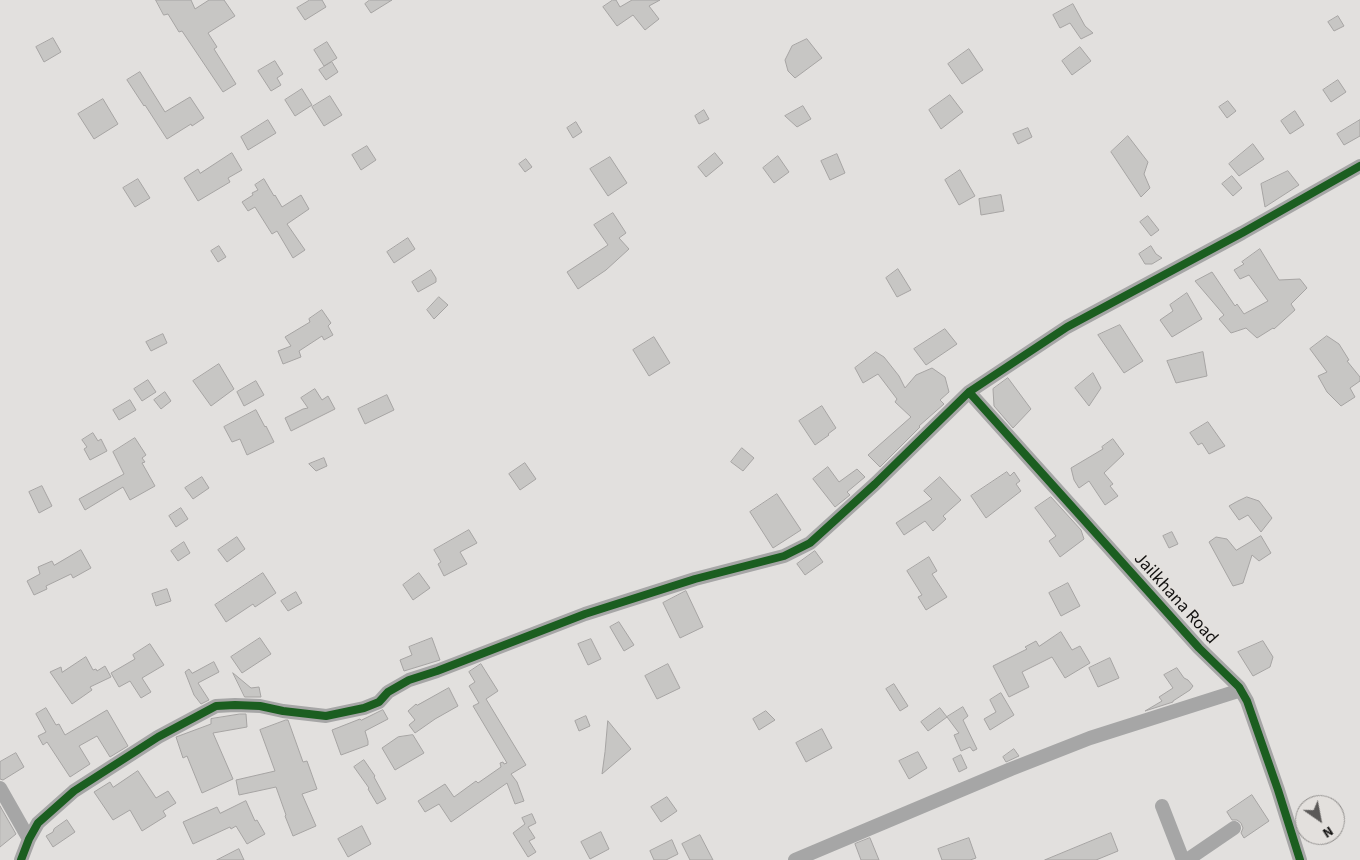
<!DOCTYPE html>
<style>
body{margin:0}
#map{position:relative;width:1360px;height:860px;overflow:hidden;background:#e2e0de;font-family:"Source Sans 3",sans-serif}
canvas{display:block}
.north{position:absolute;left:1295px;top:795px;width:50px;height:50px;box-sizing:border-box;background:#e3e0dd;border:1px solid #8f8d8b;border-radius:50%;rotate:147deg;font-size:14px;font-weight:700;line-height:20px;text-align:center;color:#121110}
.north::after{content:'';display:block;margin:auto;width:18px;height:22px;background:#5b5958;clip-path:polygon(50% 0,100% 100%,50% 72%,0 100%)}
</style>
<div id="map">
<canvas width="1360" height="860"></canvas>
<div class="north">N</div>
</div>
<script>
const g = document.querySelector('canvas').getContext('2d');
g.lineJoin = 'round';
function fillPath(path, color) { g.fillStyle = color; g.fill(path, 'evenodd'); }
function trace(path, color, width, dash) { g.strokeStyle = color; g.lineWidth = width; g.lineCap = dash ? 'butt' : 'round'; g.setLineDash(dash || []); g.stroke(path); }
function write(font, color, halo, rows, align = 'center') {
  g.font = font + ' "Source Sans 3",sans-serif'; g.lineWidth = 4.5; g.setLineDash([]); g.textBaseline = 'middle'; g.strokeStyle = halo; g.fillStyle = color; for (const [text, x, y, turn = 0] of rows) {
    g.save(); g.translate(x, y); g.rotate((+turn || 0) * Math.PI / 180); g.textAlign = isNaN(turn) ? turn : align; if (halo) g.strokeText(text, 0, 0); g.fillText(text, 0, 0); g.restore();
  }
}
const building = new Path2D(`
 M156,0H191L195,9L209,0H224L235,16L208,33L217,47L214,49L236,84L223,92L182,31L179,32L168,14L164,15Z
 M310,0H322L326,7L305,20L297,8Z
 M370,0H392L371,13L365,4Z
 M613,0H616L620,7L632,0H660L649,6L659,19L645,30L633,15L617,26L603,7Z
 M1073,4L1085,26L1093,33L1081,39L1070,23L1060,28L1053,15Z
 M1338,16L1344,26L1334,31L1328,22Z
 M53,38L61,52L44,62L36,47Z
 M807,39L822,58L795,78L788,71L785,60L792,46Z
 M327,42L337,58L324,66L314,50Z
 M1080,47L1091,61L1072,75L1062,61Z
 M969,49L983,70L962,84L948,64Z
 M275,61L283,74L277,78L281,85L271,91L258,71Z
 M332,62L338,72L326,80L319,70Z
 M140,72L165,112L190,97L204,118L192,126L191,124L167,139L145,105L144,106L127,80Z
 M1338,80L1346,92L1331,102L1323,90Z
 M302,89L312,105L295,116L285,100Z
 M950,95L963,112L941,129L929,110Z
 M330,96L342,115L324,126L312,107Z
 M103,99L118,124L94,139L78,114Z
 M1228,101L1236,111L1227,118L1219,107Z
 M803,106L811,119L797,127L785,116Z
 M704,110L709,119L699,124L695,116Z
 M1295,111L1304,125L1290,134L1281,121Z
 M268,120L276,133L248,150L241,137Z
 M1360,120V136L1344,145L1337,134Z
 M576,122L582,132L573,138L567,128Z
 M1028,128L1032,137L1018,144L1013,134Z
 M1128,136L1148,162L1144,174L1150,188L1141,197L1111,152Z
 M1253,144L1264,159L1239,176L1229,164Z
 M367,146L376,160L361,170L352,155Z
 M232,153L242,170L228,178L230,182L198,201L184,178L198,169L200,173Z
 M715,153L723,163L706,177L698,167Z
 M837,154L845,173L830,180L821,161Z
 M778,156L789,172L774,183L763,168Z
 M610,157L627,183L608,196L590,169Z
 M526,159L532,167L525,172L519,164Z
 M960,170L975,196L959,205L945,180Z
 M1288,171L1299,185L1265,207L1261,184Z
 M1232,176L1242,188L1233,196L1222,184Z
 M138,179L150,198L135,207L123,188Z
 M264,179L274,196L275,195L282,207L301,195L309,209L287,224L305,250L293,258L277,231L272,234L255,207L248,211L242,202L253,195L252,193L258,190L255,185Z
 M1001,195L1004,211L981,215L979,199Z
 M613,213L626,233L619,238L629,249L606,270L578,289L567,272L608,245L594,225Z
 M1148,216L1159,230L1151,236L1140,222Z
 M408,238L415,249L394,263L387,252Z
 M219,246L226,257L218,262L211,251Z
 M1151,246L1156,254L1162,258L1152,264H1145L1139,254Z
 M1260,249L1279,280L1300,279L1307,288L1291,304L1295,310L1274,329L1273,328L1257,338L1246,328L1231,333L1219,319L1224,315L1195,281L1212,272L1235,306L1237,304L1244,314L1268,301L1249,275L1240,279L1234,270L1244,264L1242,262Z
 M898,269L911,290L897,297L886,278Z
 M431,270L436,278V282L418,292L412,282Z
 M1187,293L1202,319L1172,337L1160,320L1173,311L1170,305Z
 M439,297L448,305L434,319L427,310Z
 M322,310L331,323L328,326L333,335L324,340L322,336L299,351L301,357L283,364L278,351L291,346L285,337L310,322L309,319Z
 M1120,325L1143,361L1124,373L1098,335Z
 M945,329L957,344L926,365L914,349Z
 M163,334L167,343L151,351L146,342Z
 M1327,336L1339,344L1349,360L1347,361L1360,377V381L1350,388L1355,397L1341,406L1327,392L1318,376L1327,372L1310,349Z
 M654,337L670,363L649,376L633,350Z
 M876,352L884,357L899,376L905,388L916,375L932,368L945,377L949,392L940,400L944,404L919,426L920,427L880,467L868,455L911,417L895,402L897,399L878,374L863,383L855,368Z
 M1203,352L1207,376L1176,383L1167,361Z
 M219,364L234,389L211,406L193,381Z
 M1093,373L1101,388L1089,406L1075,388Z
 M1008,378L1031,409L1013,428L994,406L993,389Z
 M148,380L156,392L142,401L134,389Z
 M256,381L264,395L244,406L237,392Z
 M315,389L322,400L328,396L335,409L291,431L285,418L303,409L308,408L301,398Z
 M165,392L171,401L161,409L154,400Z
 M387,395L394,410L365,424L358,409Z
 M130,400L136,410L119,420L113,410Z
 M822,406L836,428L828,434L829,435L815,445L799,421Z
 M256,410L265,427L266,426L274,442L247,455L240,439L232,442L224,427Z
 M1208,422L1225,446L1209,454L1202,443L1198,445L1190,433Z
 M93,433L98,441L101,439L107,451L90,460L84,449L87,447L82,440Z
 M135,438L146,455L142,458L145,462L142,463L155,486L130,500L123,487L85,510L79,499L124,474L113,452Z
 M1113,439L1124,454L1104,473L1113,484L1110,486L1118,496L1105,505L1089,481L1079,488L1074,480L1071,468L1103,449L1102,447Z
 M742,448L754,458L743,471L731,462Z
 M324,458L327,466L316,471L309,464Z
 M525,463L536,479L520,490L509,474Z
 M828,467L839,482L857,469L865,477L847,492L850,495L835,507L813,479Z
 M1007,472L1010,476L1014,472L1020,481L1016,484L1021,491L986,518L971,496Z
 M202,477L209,488L193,499L185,488Z
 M940,477L961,500L943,516L946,519L933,531L925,521L904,535L896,523L932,499L924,491Z
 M42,486L52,506L39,513L29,492Z
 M777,494L801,530L773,548L750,512Z
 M1051,497L1081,530L1084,539L1060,557L1049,541L1056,536L1035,508Z
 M1247,497L1259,501L1272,518L1261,532L1248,515L1239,520L1229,506L1236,502Z
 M181,508L188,519L176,527L169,516Z
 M469,530L477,543L460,552L467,564L444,576L438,564L441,562L434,550Z
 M1172,532L1178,544L1169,548L1163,536Z
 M1261,536L1271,553L1259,561L1252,555L1243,583L1233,586L1209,542L1216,537L1227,539L1236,550Z
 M237,537L245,549L227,562L218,550Z
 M184,542L190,553L178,561L171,551Z
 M81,550L91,568L73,578L71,574L46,586L47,589L34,595L27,581L40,574L38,567L52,561L54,565Z
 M815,551L823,562L805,575L797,564Z
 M929,557L937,571L932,574L947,597L926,610L918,597L922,595L907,571Z
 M263,573L276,593L255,607L253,604L226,622L215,605Z
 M419,573L430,588L413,600L403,585Z
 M1068,583L1080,606L1061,616L1049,593Z
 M167,589L171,601L156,606L152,594Z
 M686,591L703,627L680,638L663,603Z
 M296,592L302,603L288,611L281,601Z
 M619,622L634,645L624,651L610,627Z
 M1061,632L1072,650L1080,646L1090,663L1065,678L1052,657L1022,672L1029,687L1009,697L993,666L1027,649L1025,647L1036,641L1039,646Z
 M260,638L271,654L242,673L231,657Z
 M432,638L440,660L404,671L400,660L412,655L409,647Z
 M591,639L601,659L588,665L578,644Z
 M1263,641L1273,657L1270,667L1253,676L1238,652Z
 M150,644L164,665L142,678L151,692L141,698L130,681L119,687L111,673L135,659L133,655Z
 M86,657L93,670L96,669L97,671L105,666L111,677L90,687L92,690L72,704L50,672L61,667L62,672Z
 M1110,658L1119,678L1098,687L1089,668Z
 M214,662L219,672L198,683L209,700L201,704L194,695L185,672L189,669L192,673Z
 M481,664L498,691L486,699L526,765L511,774L517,782L524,801L515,804L507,783L451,822L439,804L425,812L418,801L445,784L454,797L476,781L478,783L501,767L500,763L503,762L504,764L507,763L473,706L479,703L469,686L475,682L469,672Z
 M668,664L680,688L657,699L645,676Z
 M1177,668L1184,678L1188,680L1193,686L1190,690L1173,701V702L1145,711L1162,701L1159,697L1173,688L1164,675Z
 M233,673L251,688L259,687L261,697H245Z
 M894,684L908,706L900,711L886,689Z
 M449,688L458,706L435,719L415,733L409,725L415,720L408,711L416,704L417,705Z
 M1001,693L1014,715L990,730L984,719L996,712L990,700Z
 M963,707L968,716L963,720L977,749L973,751L970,747L961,751L954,735L959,733L947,717Z
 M46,708L56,725L59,724L65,735L107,710L128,746L110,757L97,736L79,746L90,764L70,777L47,742L43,745L38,736L46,732L36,714Z
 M940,708L947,717L928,731L921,722Z
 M383,710L388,719L365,731L368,741V745L341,755L332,730L360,719L361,720Z
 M766,711L775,720L759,730L753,719Z
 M240,714H246L247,727L213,733L233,779L202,793L187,756L183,758L176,737L211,724V719Z
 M586,716L590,726L579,731L575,721Z
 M286,720H288L303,762L307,761L317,789L302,794L316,826L293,836L285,816L286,815L276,787L239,795L236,780L275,771L260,730Z
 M608,721L631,749L602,774L605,752Z
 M822,729L832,748L806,762L796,743Z
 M413,735L424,753L395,770L382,748L398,737Z
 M1014,749L1019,756L1006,762L1003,757Z
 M918,752L927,768L909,779L899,761Z
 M16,753L24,767L3,780L0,779V762Z
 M961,755L967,768L959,772L953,759Z
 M364,760L375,776L374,777L386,799L377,804L368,789L369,788L354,767Z
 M138,771L156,798L168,791L176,803L163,811L166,816L142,831L130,810L113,820L94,792L110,782L113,787Z
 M1252,795L1269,821L1244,838L1241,833L1243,828L1241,823L1237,820H1232L1227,812Z
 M667,797L677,811L661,822L651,807Z
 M246,801L255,821L257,820L265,834L247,844L236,826L231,829L230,827L193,844L183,822L217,807L220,813Z
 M0,806L16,834L0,847Z
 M532,814L536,823L528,827L535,838L529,841L536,852L528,857L513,833L525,824L522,818Z
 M67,820L75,832L53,847L46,836L53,832L54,829Z
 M362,826L371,844L348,857L338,839Z
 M601,832L609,849L590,859L581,842Z
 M1111,833L1118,851L1096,860H1045Z
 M700,835L713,860H690L682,844Z
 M870,838L879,860H861L855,844Z
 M969,838L976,858L970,860H942L938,849Z
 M672,840L678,854L666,860H654L650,851Z
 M239,849L244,860H217Z`);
const minor = new Path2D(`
 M969,392L1199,648L1239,687L1247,701L1278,790L1300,860
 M0,788L29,839
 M1162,806L1183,860
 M21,860L29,839L38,823L74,791L158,737L216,706L235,705L260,706L283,711L326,716L364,708L379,702L388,692L409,680L437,671L585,614L695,579L784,556L810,543L875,484L969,392L1067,327L1242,233L1360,166
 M795,860L1011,769L1090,738L1241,690
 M1187,860L1234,828`);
const cycleway = new Path2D(`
 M969,392L1199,648L1239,687L1247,701L1278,790L1300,860
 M21,860L29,839L38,823L74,791L158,737L216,706L235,705L260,706L283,711L326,716L364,708L379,702L388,692L409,680L437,671L585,614L695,579L784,556L810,543L875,484L969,392L1067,327L1242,233L1360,166`);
const streetNames = [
 ["Jailkhana Road",1175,599,48]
];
fillPath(building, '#c7c6c4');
trace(building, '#a6a4a3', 1);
trace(minor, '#a6a6a6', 14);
trace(cycleway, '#1b5e20', 8);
write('18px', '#121110', '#e3e0dd', streetNames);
</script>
